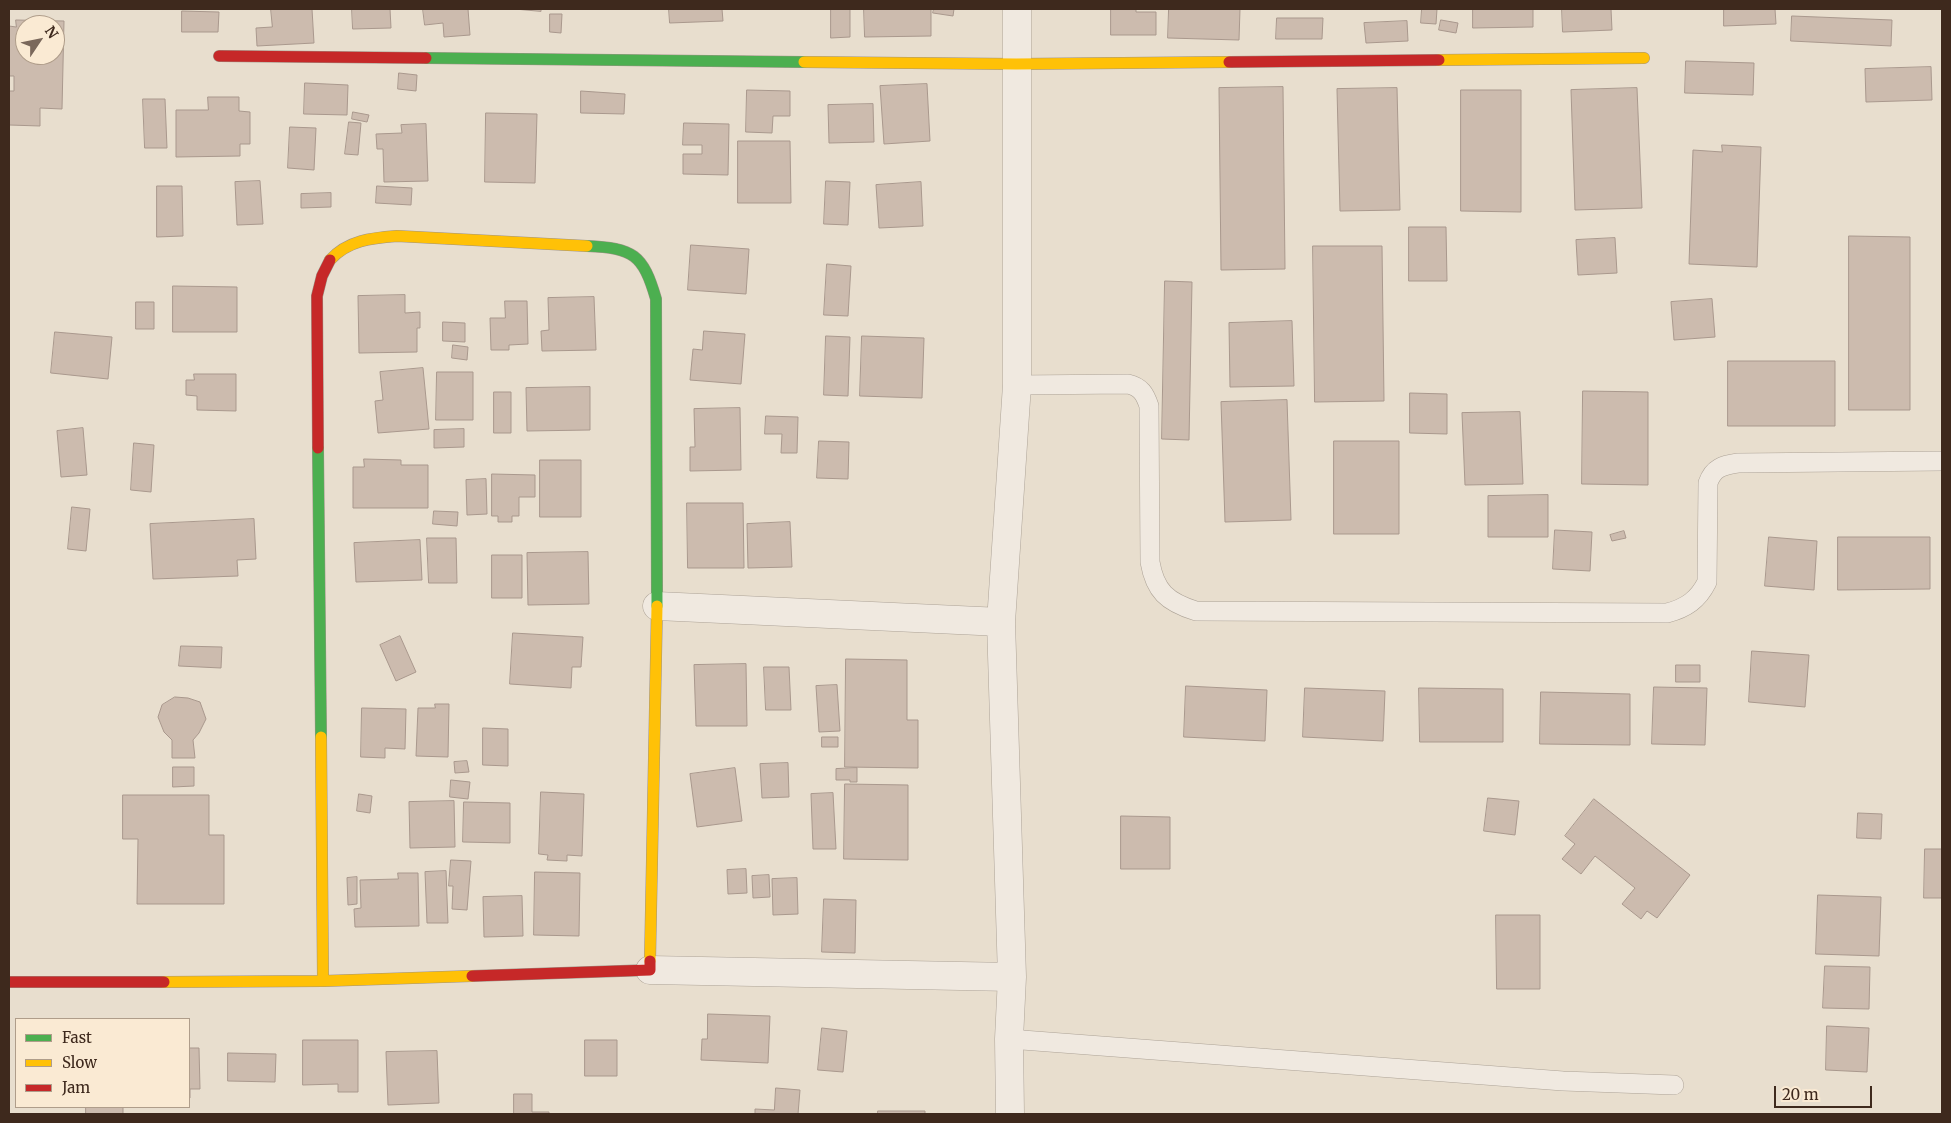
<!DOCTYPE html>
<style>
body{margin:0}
#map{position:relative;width:1951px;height:1123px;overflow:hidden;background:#e8dece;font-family:Merriweather,serif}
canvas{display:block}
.frame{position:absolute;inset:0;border:10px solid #3e291d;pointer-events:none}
.legend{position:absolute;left:15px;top:1018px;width:175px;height:90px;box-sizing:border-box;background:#faead3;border:1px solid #af9d8a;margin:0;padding:6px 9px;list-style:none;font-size:15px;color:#3e291d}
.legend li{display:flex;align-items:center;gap:10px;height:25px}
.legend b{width:25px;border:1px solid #af9d8a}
.north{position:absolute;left:15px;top:15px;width:50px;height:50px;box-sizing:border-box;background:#faead3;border:1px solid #af9d8a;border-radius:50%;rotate:56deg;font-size:14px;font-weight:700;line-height:20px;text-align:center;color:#3e291d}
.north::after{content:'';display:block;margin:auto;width:18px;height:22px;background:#7a685b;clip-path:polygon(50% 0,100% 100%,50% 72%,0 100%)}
.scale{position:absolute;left:1774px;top:1086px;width:98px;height:22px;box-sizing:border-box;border:2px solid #3e291d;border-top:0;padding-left:6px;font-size:15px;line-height:18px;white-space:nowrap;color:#3e291d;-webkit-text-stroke:4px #faead3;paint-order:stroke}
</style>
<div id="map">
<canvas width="1951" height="1123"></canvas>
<div class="frame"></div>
<ul class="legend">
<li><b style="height:6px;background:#4caf50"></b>Fast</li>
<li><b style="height:6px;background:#ffc107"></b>Slow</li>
<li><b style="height:6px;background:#c62828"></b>Jam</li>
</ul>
<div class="north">N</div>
<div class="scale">20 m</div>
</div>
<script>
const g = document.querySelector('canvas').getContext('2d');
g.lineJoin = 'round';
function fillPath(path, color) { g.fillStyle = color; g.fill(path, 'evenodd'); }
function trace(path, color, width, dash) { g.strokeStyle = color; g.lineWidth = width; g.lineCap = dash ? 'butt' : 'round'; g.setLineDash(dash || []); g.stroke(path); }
const building = new Path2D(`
 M271,9H312L314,43L257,46L256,28L272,27Z
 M352,9H390L391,28L353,29Z
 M423,9H468L470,35L444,37L443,23L425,25Z
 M515,9H541V11Z
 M669,9H722L723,21L670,23Z
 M831,9H850V37L831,38Z
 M864,9H931V36L865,37Z
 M934,9H954L953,16L933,13Z
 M1111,9H1136V12H1156V35H1111Z
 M1169,9H1240L1239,40L1168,38Z
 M1422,9H1437L1436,24L1421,23Z
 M1473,9H1533V27L1473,28Z
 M1562,9H1611L1612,30L1563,32Z
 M1724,9H1775L1776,24L1724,26Z
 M182,11L219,12L218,32H182Z
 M550,14H562L561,33L550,32Z
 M1792,16L1892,20L1891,46L1791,41Z
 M1277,18H1323L1322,39H1276Z
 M16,20L64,21L62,109L40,108V126L9,125V91H14V76H9V26L16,27ZM25,25H55V55H25Z
 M1441,20L1458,23L1456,33L1439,30Z
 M1407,21L1408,41L1366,43L1364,23Z
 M1686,61L1754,63L1753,95L1685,93Z
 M1931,67L1932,100L1866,102L1865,69Z
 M399,73L417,75L416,91L398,89Z
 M305,83L348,85L347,115L304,114Z
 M927,84L930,141L884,144L880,86Z
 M1283,87L1285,269L1221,270L1219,88Z
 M1397,88L1400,210L1340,211L1337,89Z
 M1637,88L1642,208L1575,210L1571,90Z
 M747,90L790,91V116H773L772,133L746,132Z
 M1461,90H1521V212L1461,211Z
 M581,91L625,94L624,114L581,113Z
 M208,97H239V111L250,112V144H240V156L176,157V110H208Z
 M143,99H165L167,148H145Z
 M873,104L874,142L829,143L828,105Z
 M353,112L369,115L367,122L352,119Z
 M486,113L537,114L535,183L485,182Z
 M349,122L361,123L358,155L345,154Z
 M684,123L729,124L728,175L683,174V154H702V145H683Z
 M426,124L428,181L384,182L383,149H377L376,134L402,133L401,125Z
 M290,127L316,128L314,170L288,168Z
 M738,141H790L791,203H738Z
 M1722,145L1761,147L1757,267L1689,264L1693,150L1722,152Z
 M260,181L263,224L237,225L235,182Z
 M826,181L850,182L848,225L824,224Z
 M921,182L923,226L879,228L876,185Z
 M157,186H182L183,236L157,237Z
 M377,186L412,188L411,205L376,203Z
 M331,193V207L301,208V194Z
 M1409,227H1446L1447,281H1409Z
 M1849,236L1910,237V410H1849Z
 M1615,238L1617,273L1578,275L1576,240Z
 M691,245L749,249L746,294L688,290Z
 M1313,246H1382L1384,401L1315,402Z
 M827,264L851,266L848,316L824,315Z
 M1165,281L1192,282L1189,440L1162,439Z
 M173,286L237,287V332H173Z
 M405,295V313L420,312V328H417V352L359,353L358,296Z
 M594,297L596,350L542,351L541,331L549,330L548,298Z
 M1712,299L1715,337L1674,340L1671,302Z
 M505,301H527L528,344L509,345V350H491L490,318H505Z
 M136,302H154V329H136Z
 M1292,321L1294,386L1230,387L1229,323Z
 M443,322L465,323V342L443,341Z
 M704,331L745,334L741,384L690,380L693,349L702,350Z
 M55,332L112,337L108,379L51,373Z
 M826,336L850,337L848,396L824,395Z
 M862,336L924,338L922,398L860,396Z
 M453,345L468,347L467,360L452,358Z
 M1728,361H1835V426H1728Z
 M423,368L429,429L378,433L375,401L383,400L380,372Z
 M437,372H473V420H436Z
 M194,374H236V411L197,410V396L186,395V380H194Z
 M590,387V430L527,431L526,388Z
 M1583,391L1648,392V485L1582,484Z
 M494,392H511V433H494Z
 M1410,393L1447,394V434L1410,433Z
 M1287,400L1291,520L1225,522L1221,402Z
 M740,408L741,470L690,471V447H695L694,409Z
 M1520,412L1523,484L1465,485L1462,413Z
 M766,416L798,417L797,453H781L782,434H765Z
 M83,428L87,475L61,477L57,431Z
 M464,429V447L434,448V430Z
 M819,441L849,442L848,479L817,478Z
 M1334,441H1399V534H1334Z
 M134,443L154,445L151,492L131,490Z
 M364,459L401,460V465H428V508H353V467H364Z
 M540,460H581V517H540Z
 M492,474L535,475V497H519V516H512V522H498V516H492Z
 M486,479L487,514L467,515L466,480Z
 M1548,495V537H1488V496Z
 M687,503H743L744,568H688Z
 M72,507L90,509L86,551L68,549Z
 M434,511L458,512L457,526L433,524Z
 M254,519L256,559L237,560L238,576L153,579L150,524Z
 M790,522L792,567L748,568L747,524Z
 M1555,530L1592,532L1590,571L1553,569Z
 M1624,531L1626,538L1612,541L1610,535Z
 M1769,537L1817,541L1814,590L1765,586Z
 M1838,537H1930V589L1838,590Z
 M427,538H456L457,583H429Z
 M420,540L422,580L356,582L354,543Z
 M588,552L589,604L528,605L527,553Z
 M492,555H522V598H492Z
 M513,633L583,637L581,667H572L571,688L510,684Z
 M400,636L416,672L396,681L380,645Z
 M181,646L222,647L221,668L179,666Z
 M1752,651L1809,655L1805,707L1749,702Z
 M846,659L907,660V720H918V768L845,767Z
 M746,664L747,726H696L694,665Z
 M1676,665H1700V682H1676Z
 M764,667H789L791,710H766Z
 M837,685L840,731L819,732L816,686Z
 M1186,686L1267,690L1265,741L1184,737Z
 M1654,687L1707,688L1705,745L1652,744Z
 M1305,688L1385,691L1383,741L1303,737Z
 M1419,688L1503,689V742H1420Z
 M1541,692L1630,694V745L1540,744Z
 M175,697L188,698L200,702L206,719L199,733L193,740L195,758H172V740L164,732L158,717L162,705Z
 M435,704H449L448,757L416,756L418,708H435Z
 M362,708L406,709L405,749L385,748V758L361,757Z
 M483,728L508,729V766L483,765Z
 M822,737H838V747H822Z
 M467,761L469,772L455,773L454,762Z
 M788,763L789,797L762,798L760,764Z
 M173,767H194V786L173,787Z
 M735,768L742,821L697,827L690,774Z
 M857,768V782H850V780H836V769Z
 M451,780L470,782L468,799L450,797Z
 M845,784L908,785V860L844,859Z
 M541,792L584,794L582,856L567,855V861L547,860L548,855L539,854Z
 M833,793L836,849H813L811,794Z
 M359,794L372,796L370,813L357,811Z
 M123,795H209V835H224V904H137L138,839H123Z
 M1488,798L1519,801L1515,835L1484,831Z
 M1594,799L1690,875L1657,918L1647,911L1641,919L1622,904L1635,888L1595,856L1581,874L1562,859L1575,844L1565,836Z
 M454,801L455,847L410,848L409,802Z
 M464,802L510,803V843L463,842Z
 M1858,813L1882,814L1881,839L1857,838Z
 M1121,816L1170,817V869H1121Z
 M1925,849H1942V898H1924Z
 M451,860L471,861L467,910L452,909L453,886H449Z
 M746,869L747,893L728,894L727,870Z
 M446,871L448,923H427L425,872Z
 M535,872L580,873L579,936L534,935Z
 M398,873H418L419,926L355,927L354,909L361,908L360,880L398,879Z
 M769,875L770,897L753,898L752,876Z
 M357,877V904L348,905L347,878Z
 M797,878L798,914L773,915L772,879Z
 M1818,895L1881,897L1879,956L1816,954Z
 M522,896L523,936L484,937L483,897Z
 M824,899L856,900L855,953L822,952Z
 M1496,915H1540V989H1497Z
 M1825,966L1870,967L1869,1009L1823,1008Z
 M708,1014L770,1016L768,1063L701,1060L702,1039H707Z
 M1827,1026L1869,1028L1867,1072L1826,1070Z
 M822,1028L847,1031L843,1072L818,1070Z
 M303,1040H358V1092H338V1084L303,1085Z
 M585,1040H617V1076H585Z
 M189,1048H199L200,1089H190V1098H189Z
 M437,1051L439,1103L388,1105L386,1052Z
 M228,1053L276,1054L275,1082L228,1081Z
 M776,1088L800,1090L798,1114H755V1109L774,1110Z
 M514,1094H532V1112H549V1114H514Z
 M86,1107H123V1114H86Z
 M878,1111H925V1114H878Z`);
const lane = new Path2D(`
 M1017,385L1128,384C1141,387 1145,394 1149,406L1150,562C1155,591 1167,602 1196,611L1667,613C1686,608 1698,600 1707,582L1708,483C1713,468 1723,465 1738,463L1942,461
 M1009,1039L1563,1081L1674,1085`);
const street = new Path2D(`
 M657,606L1001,622
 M650,970L1012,977
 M1010,1114L1009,1039L1012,977L1001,622L1017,385V9`);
const fast = new Path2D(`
 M426,58L804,62
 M587,246C633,248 643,254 656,299L657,606
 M318,448L321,737`);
const slow = new Path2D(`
 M1439,60L1644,58
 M804,62L1016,64L1229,62
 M330,260C348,240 372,238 397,236L587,246
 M321,737L323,981
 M650,961L657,606
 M164,982L323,981L472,976`);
const jam = new Path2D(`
 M219,56L426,58
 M1229,62L1439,60
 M318,448L317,296L322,276L330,260
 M472,976L650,970V961
 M9,982H164`);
fillPath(building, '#ccbbae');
trace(building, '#a9988d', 1);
trace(lane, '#ada397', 20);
trace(street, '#ada397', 29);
trace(fast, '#9d9286', 12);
trace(slow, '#9d9286', 12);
trace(jam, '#9d9286', 12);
trace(lane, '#f0e9e0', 19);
trace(street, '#f0e9e0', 28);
trace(fast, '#4caf50', 11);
trace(slow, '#ffc107', 11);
trace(jam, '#c62828', 11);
</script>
